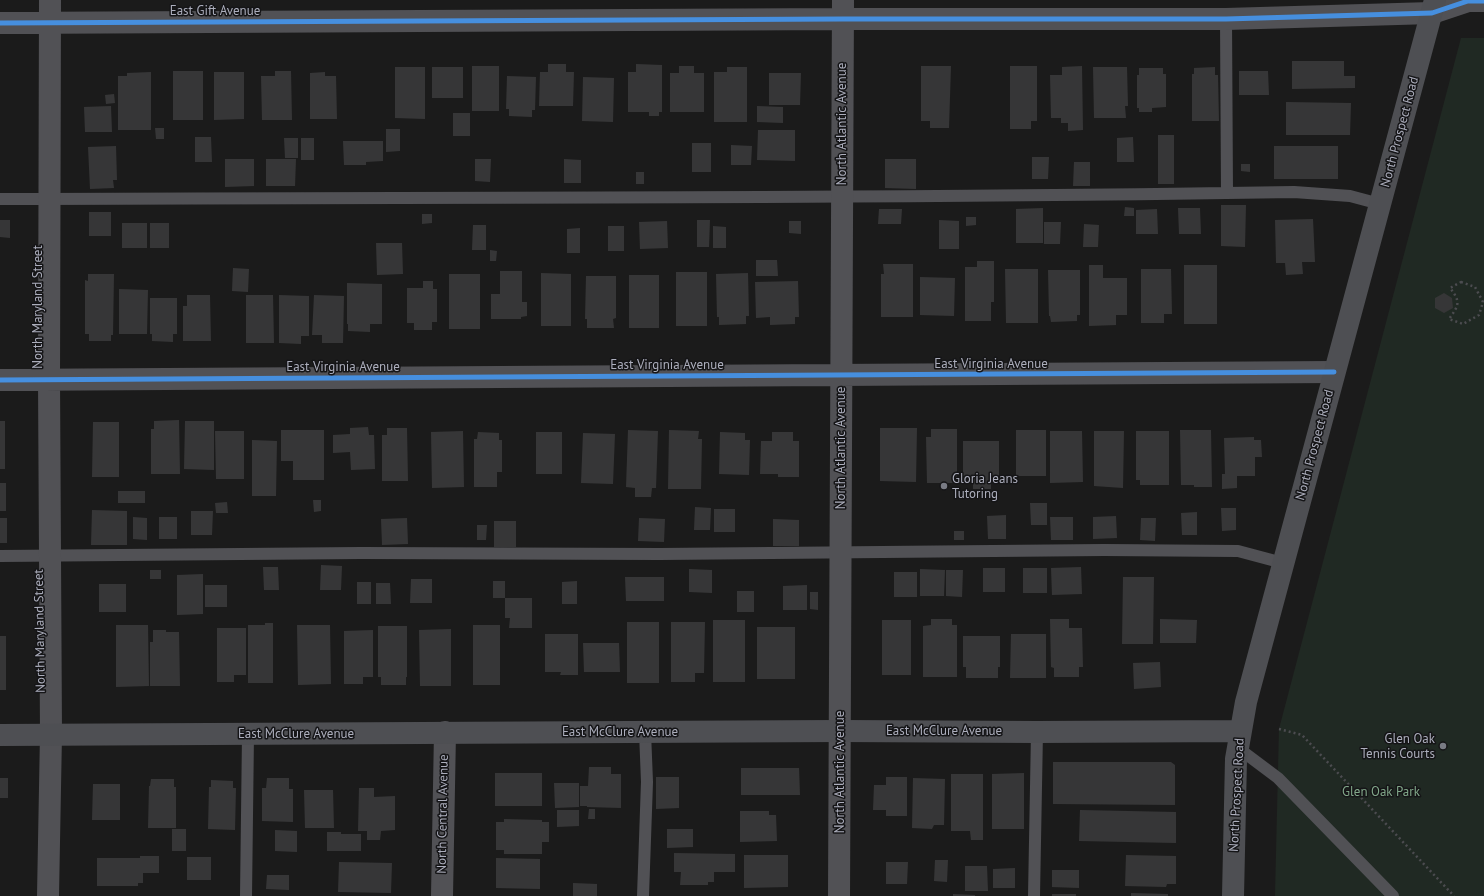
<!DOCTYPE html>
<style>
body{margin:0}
canvas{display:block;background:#1b1b1b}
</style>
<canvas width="1484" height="896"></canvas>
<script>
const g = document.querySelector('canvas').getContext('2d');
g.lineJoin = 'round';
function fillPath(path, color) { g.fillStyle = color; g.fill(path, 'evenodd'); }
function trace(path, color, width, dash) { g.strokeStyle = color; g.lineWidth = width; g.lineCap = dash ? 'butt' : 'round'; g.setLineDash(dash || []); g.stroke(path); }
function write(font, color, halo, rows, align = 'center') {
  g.font = font + ' "PT Sans",sans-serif'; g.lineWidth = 3; g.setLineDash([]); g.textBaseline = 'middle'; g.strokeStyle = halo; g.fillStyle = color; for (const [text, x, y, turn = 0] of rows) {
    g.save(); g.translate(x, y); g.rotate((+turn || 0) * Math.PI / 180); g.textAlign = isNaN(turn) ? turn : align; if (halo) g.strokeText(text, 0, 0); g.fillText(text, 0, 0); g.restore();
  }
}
const green = new Path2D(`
 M1461,38H1484V896H1275L1279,729Z`);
const building = new Path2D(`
 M1292,61H1344V76H1355V88L1292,89Z
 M548,64H566V72H574L573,106H539L540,72H548Z
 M636,64L662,65V112H659V116H649V112H628V72H636Z
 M472,66H499V111H472Z
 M679,66H694V73H704V112H670V73H679Z
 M921,66H951L949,128H930V121H921Z
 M1010,66H1037V121H1031V129H1010Z
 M1082,66L1083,130L1068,131V123H1061V118H1051L1050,75H1062V67Z
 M395,67H425V119L395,118Z
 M432,67H463V98H432Z
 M727,67H747V122H714V72H727Z
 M1093,67H1127L1128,106H1125L1126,118H1094Z
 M1215,67V75H1218L1219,121H1192V74H1194V68Z
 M1139,68H1163V74H1166V107L1152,108V112H1139V108H1137V75H1139Z
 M173,71H203V120H173Z
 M275,71H291L292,120H262L261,76H275Z
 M1239,71H1268L1269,95H1239Z
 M151,72V130H118V76H127V73Z
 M214,72H244V119L214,120Z
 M325,72V76H336L337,119H310V73Z
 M769,73H801L800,105H769Z
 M507,76L536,77L535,110H532V117L509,116V109H506Z
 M583,77L614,78L613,122L582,121Z
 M114,94L115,103L106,104L105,95Z
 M1286,102L1351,103L1350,135H1286Z
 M111,106L112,132H85L84,107Z
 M757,106L783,107V123L757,122Z
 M453,113H470V136H453Z
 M155,128H164V139H156Z
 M386,129H400V151L386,152Z
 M758,130H795V161L757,160Z
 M1158,135H1174V184H1158Z
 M195,137H211L212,162H195Z
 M1133,137L1134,162H1117V138Z
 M284,138H298V158H285Z
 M301,138H314V160H301Z
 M343,141H383V161L366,162V165H344Z
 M692,143H711V172H692Z
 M731,145L752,146L751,165H731Z
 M116,146L117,180H113L114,188L90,189L88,147Z
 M1274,146H1338V179H1274Z
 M1032,157H1049L1048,179H1032Z
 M225,159H254V186L225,187Z
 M266,159H296L295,186H266Z
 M475,159H491L490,182L475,181Z
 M564,159L581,160V183H564Z
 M885,159H916V189L885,188Z
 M1074,162H1090V186H1073Z
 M1241,164H1250V172L1241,171Z
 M636,172H644V184H636Z
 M1221,205H1246L1245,247L1221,246Z
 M1125,207L1134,208V216H1124Z
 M1043,208V243H1016V209Z
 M1178,208H1200L1201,234H1179Z
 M879,209H902L901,224H878Z
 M1157,209L1158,234H1136V210Z
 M89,212H111V236H89Z
 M422,214H432V223L422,224Z
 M966,217H976V225L966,226Z
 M1313,219L1315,262H1302L1303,274L1286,275L1285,263H1276L1275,220Z
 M0,220H10V238L0,237Z
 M697,220H710L709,247H697Z
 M939,220L959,221V249H939Z
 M667,221L668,248L640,249L639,222Z
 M789,221H801V234L789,233Z
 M1044,222H1061L1060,244H1044Z
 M122,223H147V248H122Z
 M150,223H169V248H150Z
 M1084,224L1099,225L1098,247H1083Z
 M473,225H486V250H472Z
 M608,226H624V251H608Z
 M713,226L726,227V248H713Z
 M580,228V253H567V229Z
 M376,243H402L403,274L377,275Z
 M490,250L497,251L496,261H490Z
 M756,260H777L778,276H756Z
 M977,261H994V302H991V321H965V267H977Z
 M883,264H913V317H881V274H884Z
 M1089,265H1103V278H1127V315H1116V325L1089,326Z
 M1184,265H1217V324H1184Z
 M233,268L249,269L248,292L232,291Z
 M1005,269H1038V323H1006Z
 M1141,269H1171L1172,314H1164V323H1141Z
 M1048,270H1080V315H1077V321L1051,322L1050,316H1049Z
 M500,271H522V302H527V316L521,317V319H491V294H500Z
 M676,272H707V326H676Z
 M541,273L571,274V326H541Z
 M748,273L749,316H746V324L719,325V317H717L716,274Z
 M88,274H114L113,335H111V341H89V334H85V280L88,281Z
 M449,274H480V329H449Z
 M629,275H659V328H629Z
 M586,276H616V318L613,319L614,328H587V319H585Z
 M920,277L955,278L954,316L920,315Z
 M423,281H433V289H437V322H432V330H414V323H407V288H423Z
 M798,281L799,317H795V324L770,325V317L756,318L755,282Z
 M347,283L382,284V324H370V332L348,331V324H347Z
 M119,289L148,290L147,334H119Z
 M1444,293L1452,298L1453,308L1444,313L1435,308V298Z
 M187,295H210L211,341H183V306H187Z
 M246,295H273L274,343H246Z
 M279,295L309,296V336H301V344L279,343Z
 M314,295L344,296L343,343H322V335H312Z
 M150,298H177V334H173V342L152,341V334H150Z
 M179,420L180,474H151V429H154V421Z
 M0,421H5V469H0Z
 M185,421H214V470L184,469Z
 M93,422H119V477H92Z
 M368,427L369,435H374L375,469L351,470L350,452L333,453V435L350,434V428Z
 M387,428H407L408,481H382V435H387Z
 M880,428H917L916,482L880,481Z
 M931,429H957V483H927L926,437H931Z
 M281,430H324V480H293V461H281Z
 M628,430L658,431L656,488H652L651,497H635V488L626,487Z
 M669,430L699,431L698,439H702L701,489H668Z
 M1016,430H1046V476H1016Z
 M1180,430H1211L1212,487H1194V485H1181Z
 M215,431H244V479H216Z
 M463,431L464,487L432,488L431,432Z
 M1050,431H1082L1083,482L1050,483Z
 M1094,431H1124L1123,488L1094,486Z
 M1136,431H1169V485H1140V480H1136Z
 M478,432L499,433V440H502V472H497V487H474V439H477Z
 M536,432H562V474H536Z
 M720,432L745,433V440H750L749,475L719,474Z
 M772,432H793V441H799V477H778V474H760L761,441H772Z
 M583,433L615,434L613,484L581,483Z
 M1254,437V440H1261L1262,457H1255V476H1237V488L1222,489V474H1225L1224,438Z
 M252,440L277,441L276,496H252Z
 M963,441H999V476H991V489H973V476H963Z
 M0,483H6V511H0Z
 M118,491H145V503H118Z
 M313,500H321V511L314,512Z
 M227,502L228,513H216L215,503Z
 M1030,503H1047V525H1031Z
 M695,507L711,508L710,530H694Z
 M1221,508H1236V530L1222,531Z
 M714,509H735V532H714Z
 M92,510L127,511V545H91Z
 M191,511H213L212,535H191Z
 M1197,512V535H1182L1181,513Z
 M1006,515V539H988L987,516Z
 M1116,516L1117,538L1093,539V517Z
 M133,517L147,518V540L133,539Z
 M159,517H177V539H159Z
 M1050,517H1073V540H1051Z
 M0,518H7V543H0Z
 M407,518L408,544L382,545L381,519Z
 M639,518L665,519L664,542L638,541Z
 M1141,518H1156L1155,541L1140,540Z
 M773,519L799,520V546H773Z
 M494,521H516V547H494Z
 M477,525H487L486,540H477Z
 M954,531H964V540H954Z
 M321,565L342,566L341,590H320Z
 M263,567H278L279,590H264Z
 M1081,567L1082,594L1052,595L1051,568Z
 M983,568H1005V592H983Z
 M1023,568H1047V593H1023Z
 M689,569L712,570V593L689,592Z
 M920,569L945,570L944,596H920Z
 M150,570H161V579H150Z
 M946,570H963L962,597L946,596Z
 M894,572H917V597H894Z
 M203,574V614L177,615V575Z
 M625,577H664V601H626Z
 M1123,577H1154L1153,644H1122Z
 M411,579H432V603H410Z
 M493,581H505V598H493Z
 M577,581V604H562V582Z
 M357,582H371V604H357Z
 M376,583H390L391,604H376Z
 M99,584H126V612H99Z
 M205,585H227V607H205Z
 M807,585V610H783V586Z
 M737,591H754V612H737Z
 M810,592H818V610L810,609Z
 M505,598H532V628H509L510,618H505Z
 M931,619H952V625H957V677H923V626L931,625Z
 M1050,619H1069V628H1082L1083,667H1079V677H1054V668L1051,667Z
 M1160,619L1197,620L1196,643H1160Z
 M713,620H745V682H713Z
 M882,620H911V675H882Z
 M627,622H659V683H627Z
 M671,622H705L704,673H695V682H671Z
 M265,623H273V683H248V625H265Z
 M116,625H148L149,686L116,687Z
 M297,625H330L331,684L298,685Z
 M473,625H500V685H473Z
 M378,626H407V677H406V685H381V677H378Z
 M757,627H795V679H757Z
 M217,628H246V675H234V682H217Z
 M451,629V686H420L419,630Z
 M153,630H166V632H179L180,686H150V642H153Z
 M373,630V677H363V684H344V631Z
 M545,634H578V675H560L561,672H545Z
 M1011,634H1046V678H1010Z
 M0,636H6V690H0Z
 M963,636H1000V667H998V678H966V667H963Z
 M583,643H619L620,672H584Z
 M1160,662L1161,687L1134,689L1133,663Z
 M1053,762H1171L1175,765V805L1053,804Z
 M589,767H611V774H621V808L587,807V806H580V786H588Z
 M741,768H799L800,795H741Z
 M495,773H542V806H495Z
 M1024,773V829H992V774Z
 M951,774H983V840H971L970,831H951Z
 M656,777H679V808L656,809Z
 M886,777H907V816H886V810H873L874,785H886Z
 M0,778H8V798H0Z
 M267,778H289V789H293V822L262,821V788H266Z
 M913,778L945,779L944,825H934L932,829L912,828Z
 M151,779H174V787H176V828H148L149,786H150Z
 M211,780L233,781V788H236L235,830L208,829L209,787H211Z
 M554,783H579V807L555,808Z
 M93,784H120V820H92Z
 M359,788H374V797L395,796V830L381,831L380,840H367V831H358Z
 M304,790H333L334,828H305Z
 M589,809H595V819H588Z
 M557,810H579V826L557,827Z
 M1080,810L1176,812V843L1079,841Z
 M740,811H769V815H776L777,841L740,842Z
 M504,819L542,820V822H549V842H542V854H504V850H496V822H504Z
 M172,829H186V851H172Z
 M667,829H693V847L667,848Z
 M275,830L297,831V852L275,851Z
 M327,832H341V834H361V851H327Z
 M674,853L735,854V872H714V882H708V885H680L681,872H674Z
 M744,855H788V887L744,888Z
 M1126,855L1176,856V884H1167L1166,887L1125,886Z
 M140,856H159V873H143V883H138V886H97V858H140Z
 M187,857H211V880H187Z
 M496,858L540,859V889L496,888Z
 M935,860H948L947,882L934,881Z
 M339,862L392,863L391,893L338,892Z
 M886,862H908L907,884H886Z
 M965,866H987L988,891H965Z
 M1015,868V888H993V869Z
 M1052,870H1079V888L1052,887Z
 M267,875H289V890L266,889Z
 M573,883L597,884V896H573Z
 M1131,893L1168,894V896H1131Z
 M953,894L975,895V896H953Z
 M1052,894H1076V896H1052Z`);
const path = new Path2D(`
 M1461,282L1475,287L1483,302L1479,315L1463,324L1449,319C1459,305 1461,302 1450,288Z
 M1279,729L1302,735L1454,896`);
const lane = new Path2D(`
 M1226,19L1227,193
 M0,199C431,197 863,199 1294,192L1350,196L1380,204
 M0,556L361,553L660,554L1104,550L1238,551L1283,563
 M1238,748L1278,778L1393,896
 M246,896L248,734
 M643,896L647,782L645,732
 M1034,896L1037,732`);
const street = new Path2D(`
 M0,23L843,19H1226L1432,13L1468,1H1484
 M0,380L1334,372
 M48,896L51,734L49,379L50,0
 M442,896L445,732
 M839,896L843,0`);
const secondary = new Path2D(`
 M0,735L840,731L1037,732L1240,731
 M1233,896L1236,759L1246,702L1435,0`);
const cycleway = new Path2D(`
 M0,23L843,19H1226L1432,13L1468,1H1484
 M0,380L1334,372`);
const markers = [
 [944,486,4,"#797b84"],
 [1443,746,4,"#797b84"]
];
const streetNames = [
 ["East Gift Avenue",215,11],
 ["North Atlantic Avenue",842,124,-90],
 ["North Prospect Road",1400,132,-75],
 ["North Maryland Street",38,307,-90],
 ["East Virginia Avenue",991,364],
 ["East Virginia Avenue",667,365],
 ["East Virginia Avenue",343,367],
 ["North Prospect Road",1315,445,-75],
 ["North Atlantic Avenue",841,448,-90],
 ["North Maryland Street",40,631,-91],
 ["East McClure Avenue",944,731],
 ["East McClure Avenue",620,732],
 ["East McClure Avenue",296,734],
 ["North Atlantic Avenue",840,772,-90],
 ["North Prospect Road",1237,795,-87],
 ["North Central Avenue",443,814,-89]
];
const poiNames = [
 ["Gloria Jeans",952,479],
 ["Tutoring",952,494],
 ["Glen Oak",1435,739,"right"],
 ["Tennis Courts",1435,754,"right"]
];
const parkNames = [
 ["Glen Oak Park",1381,792]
];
fillPath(green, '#202923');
fillPath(building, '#363637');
trace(path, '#4c4c50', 2.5, [2, 3]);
trace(lane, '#515155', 12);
trace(street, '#515155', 22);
trace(secondary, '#4e4f53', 22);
trace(cycleway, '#468fdf', 5);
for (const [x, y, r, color] of markers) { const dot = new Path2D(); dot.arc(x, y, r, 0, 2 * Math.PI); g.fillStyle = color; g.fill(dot); trace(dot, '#151517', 1.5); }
write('13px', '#acaebc', '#151517', streetNames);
write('13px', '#acaebc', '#151517', poiNames, 'left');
write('13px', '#82a88a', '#151517', parkNames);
</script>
